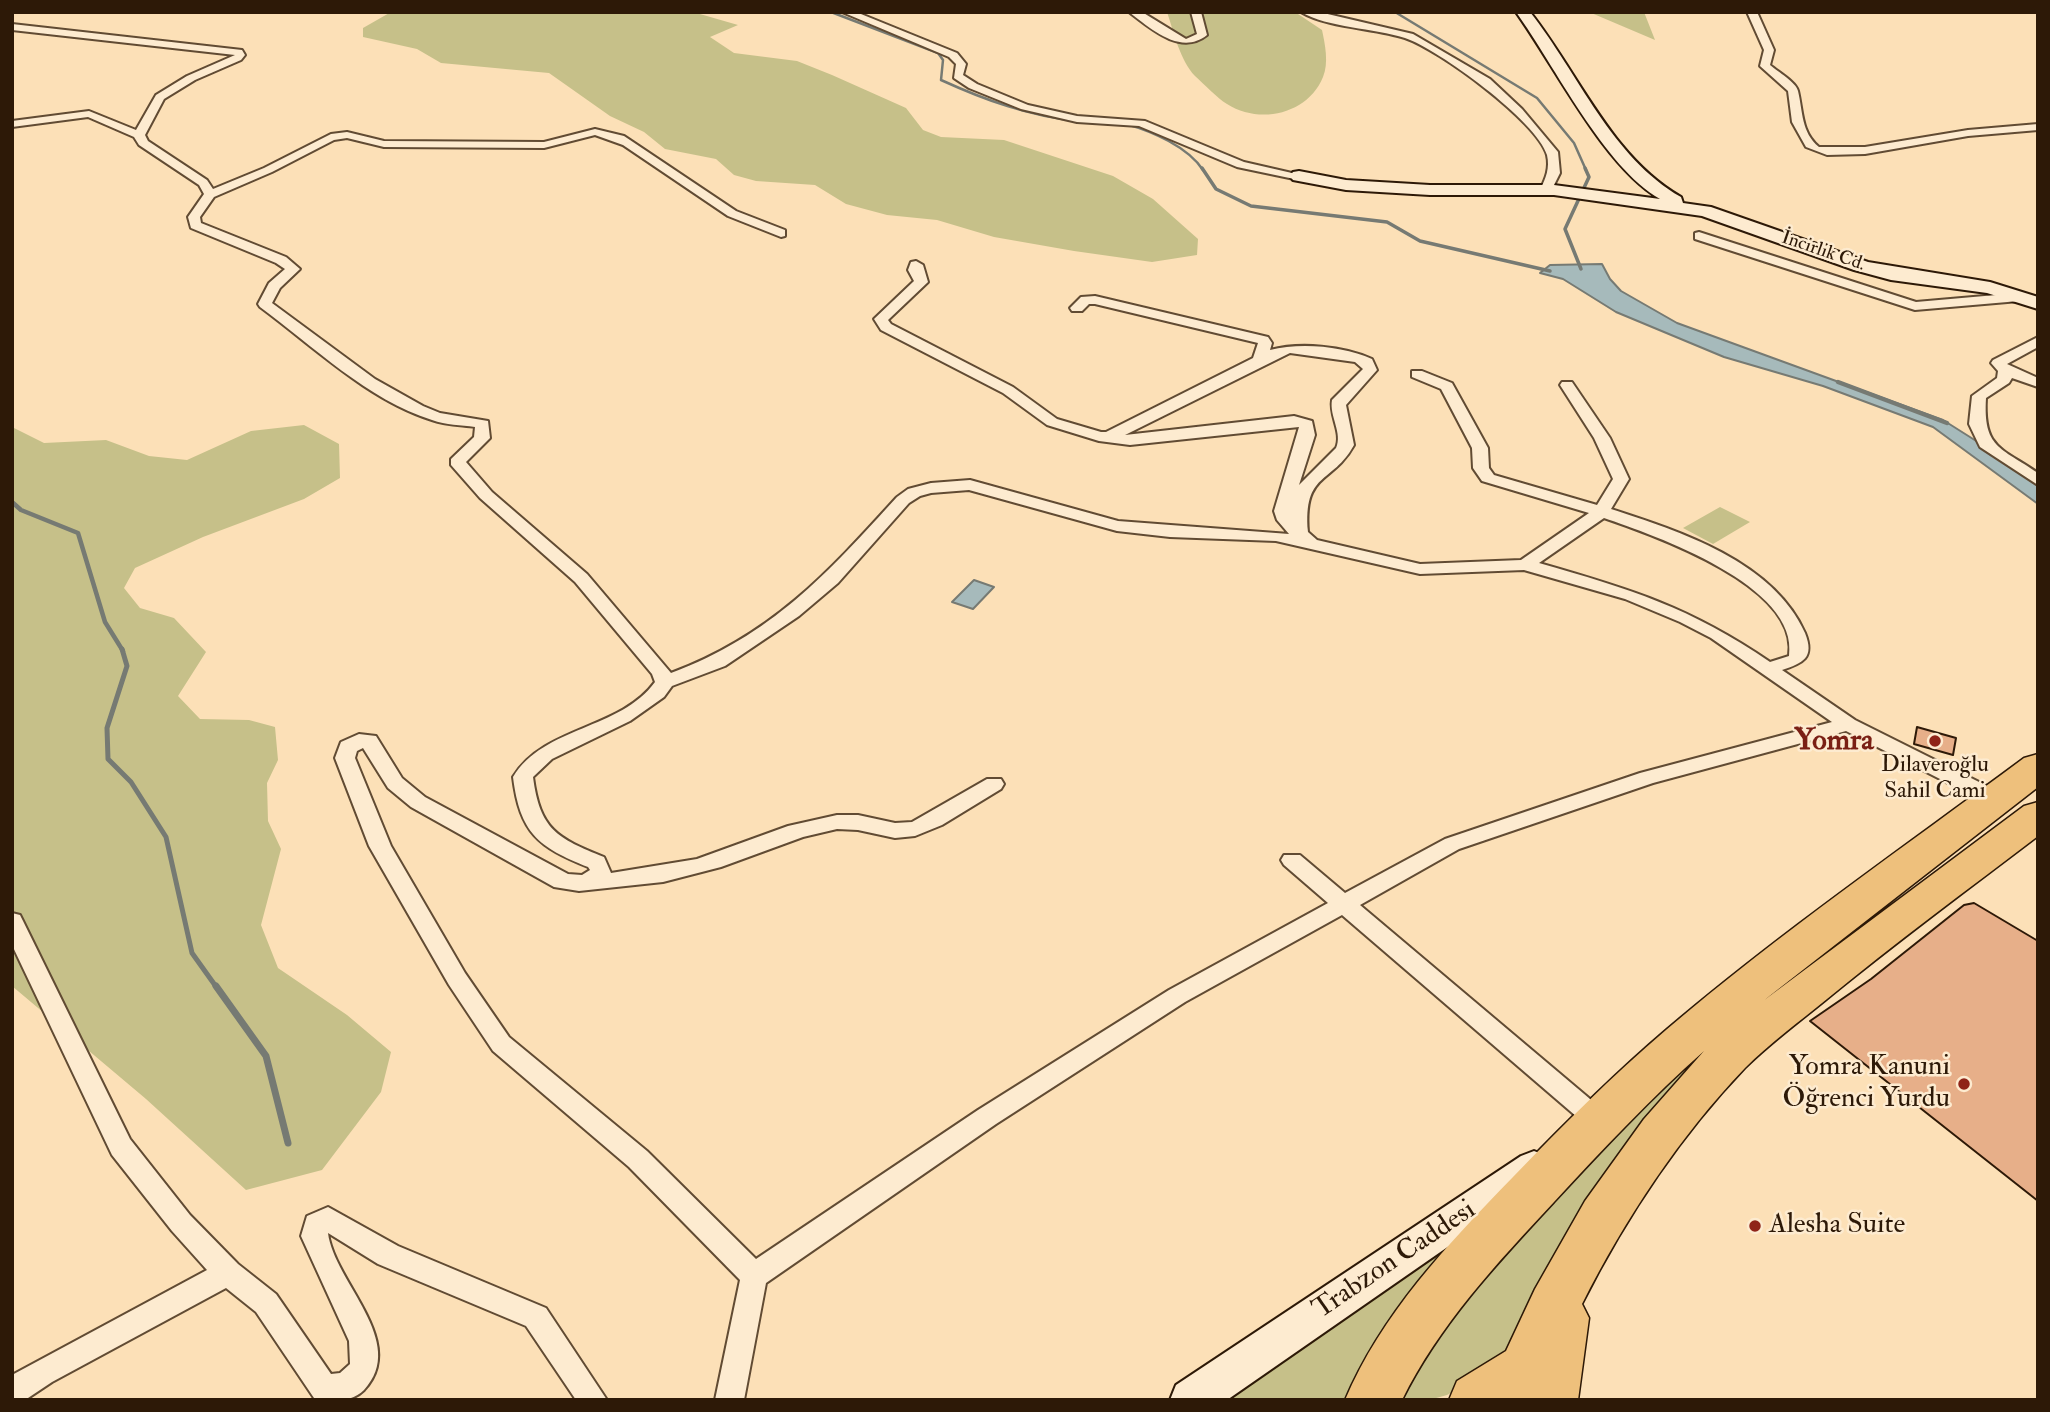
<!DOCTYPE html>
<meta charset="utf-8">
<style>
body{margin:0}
#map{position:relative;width:2050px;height:1412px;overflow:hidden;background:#fce0b7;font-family:"IM FELL Double Pica",serif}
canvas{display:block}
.frame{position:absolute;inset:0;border:14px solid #2d1907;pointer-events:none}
</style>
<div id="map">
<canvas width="2050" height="1412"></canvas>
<div class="frame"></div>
</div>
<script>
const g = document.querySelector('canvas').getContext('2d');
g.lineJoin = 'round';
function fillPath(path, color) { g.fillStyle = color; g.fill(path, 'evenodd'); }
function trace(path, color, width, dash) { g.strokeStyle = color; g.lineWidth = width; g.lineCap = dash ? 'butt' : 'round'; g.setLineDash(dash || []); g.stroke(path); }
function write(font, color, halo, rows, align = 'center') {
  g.font = font + ' "IM FELL Double Pica",serif'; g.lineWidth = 5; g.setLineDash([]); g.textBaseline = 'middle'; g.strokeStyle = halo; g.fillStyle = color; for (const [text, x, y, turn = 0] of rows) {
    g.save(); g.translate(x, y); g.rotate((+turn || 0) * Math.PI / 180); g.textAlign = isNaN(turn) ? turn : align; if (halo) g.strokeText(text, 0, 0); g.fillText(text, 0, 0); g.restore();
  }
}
const green = new Path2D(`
 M391,12H693L738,25L710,37L734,53L797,61L832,75L906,108L923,130L941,137L1004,140L1113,176L1153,199L1198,239L1197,255L1152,262L1074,251L994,237L937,220L887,215L846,204L815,185L756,181L734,175L716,159L665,149L644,132L610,116L549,73L441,63L417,49L363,37V28Z
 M1167,12H1295L1322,30C1325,44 1329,63 1323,77C1308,114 1260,125 1227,104C1217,98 1204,84 1195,76C1180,60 1174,33 1167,12Z
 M1589,12H1644L1655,40Z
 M304,425L339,444L340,478L304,499L203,537L135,568L124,588L140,608L174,618L206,652L178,696L200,719L249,720L275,727L278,760L267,783L268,821L281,849L261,925L278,968L347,1015L391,1052L381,1092L322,1170L246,1190L146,1099L12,986V427L44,443L106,440L149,456L187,460L251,431Z
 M1720,507L1750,522L1713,544L1683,528Z
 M1708,1042L1718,1050L1516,1358L1447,1395L1429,1400H1385L1419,1350L1621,1120Z
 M1508,1199L1358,1400H1228Z`);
const water = new Path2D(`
 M1602,264L1610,279L1621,291L1677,323L1943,420L2038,480V504L1933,427L1823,386L1724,357L1616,312L1563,279L1540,273L1550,265Z
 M974,580L994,587L973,609L952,602Z`);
const streamFar4 = new Path2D(`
 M831,12L938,53L943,60L941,80C985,100 1029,116 1077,121
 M1395,12L1537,98L1574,143L1586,170
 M1126,124C1152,131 1188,147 1203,170`);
const streamFar3 = new Path2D(`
 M1202,168L1216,189L1251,206L1387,222L1420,241L1550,271
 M1581,269L1565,229L1589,177L1585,168`);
const streamFar2 = new Path2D(`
 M1838,382L1947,423
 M12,502L21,510L78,533L105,622L123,651`);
const streamFar1 = new Path2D(`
 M122,649L127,666L107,728L108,759L131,782L166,837L192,953L217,988`);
const stream = new Path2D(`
 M216,986L266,1056L288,1143`);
const building = new Path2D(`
 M1917,727L1956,738L1953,755L1914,744Z
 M1974,903L2038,941V1201L1810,1021L1871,979L1964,905Z`);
const street = new Path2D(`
 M842,12H856L957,53L966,64L963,75L977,84L1028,105L1077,116L1145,121L1244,162L1305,176L1299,180L1237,167L1139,126L1077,122L1021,109L969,88L954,78L956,64L949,57Z
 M1129,12H1142L1186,39L1197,34L1191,12H1201L1207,35C1181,56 1151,29 1129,12Z
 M1301,12H1319L1413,34L1490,79L1522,109L1558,152L1560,173L1550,193L1540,190C1546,178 1550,168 1547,155C1537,121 1438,49 1405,38C1374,28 1328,28 1301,12Z
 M1747,12H1757L1774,50L1770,65C1778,72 1796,82 1798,91C1803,112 1801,132 1819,147H1865L1968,130L2038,124V130L1968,136L1865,154L1827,155L1806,147L1792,122L1788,91L1760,66L1764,50Z
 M12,24L242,50L245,55L241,60L195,80L164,99L145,135L148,141L207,180L213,189L264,168L331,134L347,132L384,141L544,142L595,129L624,136L736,211L785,230V236L781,237L728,216L623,145L595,135L544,148L384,147L347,138L334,140L272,172L214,197L200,217L201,223L286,257L300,269L280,288L272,303L375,379L423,406L440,413L488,421L490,438L466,462L492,492L587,574L671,673C771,636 828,573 897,497L908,489L931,483L970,480L1118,521L1289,534L1277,520L1274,511L1299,427L1130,445L1099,441L1047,425L1003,393L881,330L874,319L914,281L908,270L911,262L916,261L923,265L928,282L888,320L891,324L1013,387L1057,419L1101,432H1106L1253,358L1258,343L1095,304H1089L1082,311H1072L1070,308L1081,297L1095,296L1268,337L1272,343L1270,350C1300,342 1344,346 1372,359L1377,370L1346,405L1354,445C1332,485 1303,471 1308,532L1317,540L1420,564L1521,560L1589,513L1482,481L1473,468L1472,448L1441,389L1412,377V371H1422L1452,383L1488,448L1489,468L1494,475L1597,505L1613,479L1594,438L1560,385L1562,382H1572L1610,438L1629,479L1611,509C1679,531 1773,561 1805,633C1815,658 1803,663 1782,670L1855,720L2003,794L2006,799L2003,804H1989L1846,731L1653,783L1459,849L1360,905L1609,1115L1613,1122L1609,1129L1600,1133L1591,1129L1342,915L1185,1002L996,1124L766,1283L744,1400H715L740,1280L629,1167L493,1051L449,985L369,846L335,758L341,742L359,734L376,736L402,778L425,797L568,874L582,875L590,870L588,867C538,847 520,833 513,777C544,726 620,730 655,682L652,674L575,582L480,498L451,465V459L474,437L475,427C461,425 446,425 432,420C368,400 313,346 260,307L258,304L269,283L285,269L276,263L191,228L188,217L204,194L199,185L139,145L134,137L88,117L12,127V121L89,111L136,130L156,95L187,76L235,55L12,30ZM1290,353L1355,362L1363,369L1332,400C1329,416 1343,433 1336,448L1299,485L1315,435L1312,421L1294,416L1125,435ZM969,490L1117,531L1170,537L1276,541L1420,574L1524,570L1625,599L1680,622L1711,638L1832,722L1640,773L1445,839L1345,893L1300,855H1284L1281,860L1284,865L1328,903L1169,990L978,1110L756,1259L647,1151L509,1037L465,973L391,846L355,758L357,751L363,748L388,788L411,807L554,887L579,891L663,882L721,867L803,837L837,829L858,830L895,838L915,836L942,825L1001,789L1004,784L1001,779H987L912,822L895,823L858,815H837L788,826L697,859L611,873L604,857C557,838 540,830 533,777L552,759L630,721L664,697L672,686L725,666L799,616L838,583L909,503L920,496L931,493ZM1604,518C1654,535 1800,586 1789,656L1770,662C1690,607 1630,589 1539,563Z
 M1699,232L1916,302L2019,293L2026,297L2019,301L1915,310L1695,239V233Z
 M2038,337V347L2007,364L2038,378V387L2012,378L2009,383L1986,398C1983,448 2000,447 2038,473V485L1980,447L1969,424L1972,396L1997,378L1998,371L1991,363L1993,360Z
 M12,913L20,915L23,921L130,1139L190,1215L238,1264L276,1294L331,1374L340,1373L350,1364L349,1341L301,1236L307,1216L328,1207L398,1246L546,1308L607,1400H576L526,1326L378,1264L328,1233C334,1282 409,1342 364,1390C352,1402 329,1404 314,1398L256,1312L226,1288L52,1382L25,1400H12V1375L207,1270L172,1231L112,1155L12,945Z`);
const secondary = new Path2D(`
 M1516,12H1530C1579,74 1611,157 1681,197L1683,203L1711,207L1868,262L1990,282L2038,297V309L1987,293L1891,280L1854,270L1702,216L1554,195H1430L1346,190L1293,180L1290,176L1293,172L1299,171L1346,180L1430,185H1554L1660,199C1604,167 1555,66 1516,12Z
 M1534,1151L1547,1156L1553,1167L1547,1178L1227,1400H1170L1176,1385L1521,1156Z`);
const highway = new Path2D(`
 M2038,754V787L1763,1001L2024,806L2038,802V836C1967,890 1895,943 1827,999C1799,1022 1770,1043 1745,1068C1679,1137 1625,1219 1582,1304L1589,1318L1578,1400H1449L1457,1381L1506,1351L1535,1289L1585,1201L1644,1119L1704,1051C1651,1098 1602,1150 1554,1202C1497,1263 1439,1325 1402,1400H1345C1382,1313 1448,1244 1513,1177C1562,1126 1612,1076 1666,1030C1780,933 1904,847 2024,758Z`);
const markers = [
 [1935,741,7,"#8f2418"],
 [1964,1084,7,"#8f2418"],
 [1755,1226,7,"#8f2418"]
];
const farStreetnames = [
 ["İncirlik Cd.",1823,252,19]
];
const poiNames = [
 ["Dilaveroğlu",1935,766],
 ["Sahil Cami",1935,792]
];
const nearPoinames = [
 ["Yomra Kanuni",1950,1068],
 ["Öğrenci Yurdu",1950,1100],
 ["Alesha Suite",1769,1226,"left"]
];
const nearStreetnames = [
 ["Trabzon Caddesi",1395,1261,-34]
];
const districtNames = [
 ["Yomra",1834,743]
];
fillPath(green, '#c6c089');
fillPath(water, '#a6babb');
trace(water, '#767a73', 2);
trace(streamFar4, '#767a73', 2.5);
trace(streamFar3, '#767a73', 3.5);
trace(streamFar2, '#767a73', 4.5);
trace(streamFar1, '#767a73', 5);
trace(stream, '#767a73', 7);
fillPath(building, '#e7af89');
trace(building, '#2d1907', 2);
trace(street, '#614b33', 4);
trace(secondary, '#2d1907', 4);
trace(highway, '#2d1907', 3);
fillPath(street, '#fdebd0');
fillPath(secondary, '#fdebd0');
fillPath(highway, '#eec07c');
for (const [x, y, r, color] of markers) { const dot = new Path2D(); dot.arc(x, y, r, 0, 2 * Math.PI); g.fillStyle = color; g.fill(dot); trace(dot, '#fdebd0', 2.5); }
write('19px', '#2d1907', '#fdebd0', farStreetnames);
write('23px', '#2d1907', '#fdebd0', poiNames);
write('28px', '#2d1907', '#fdebd0', nearPoinames, 'right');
write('28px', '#2d1907', '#fdebd0', nearStreetnames);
write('bold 30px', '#7a1f14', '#fdebd0', districtNames);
</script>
